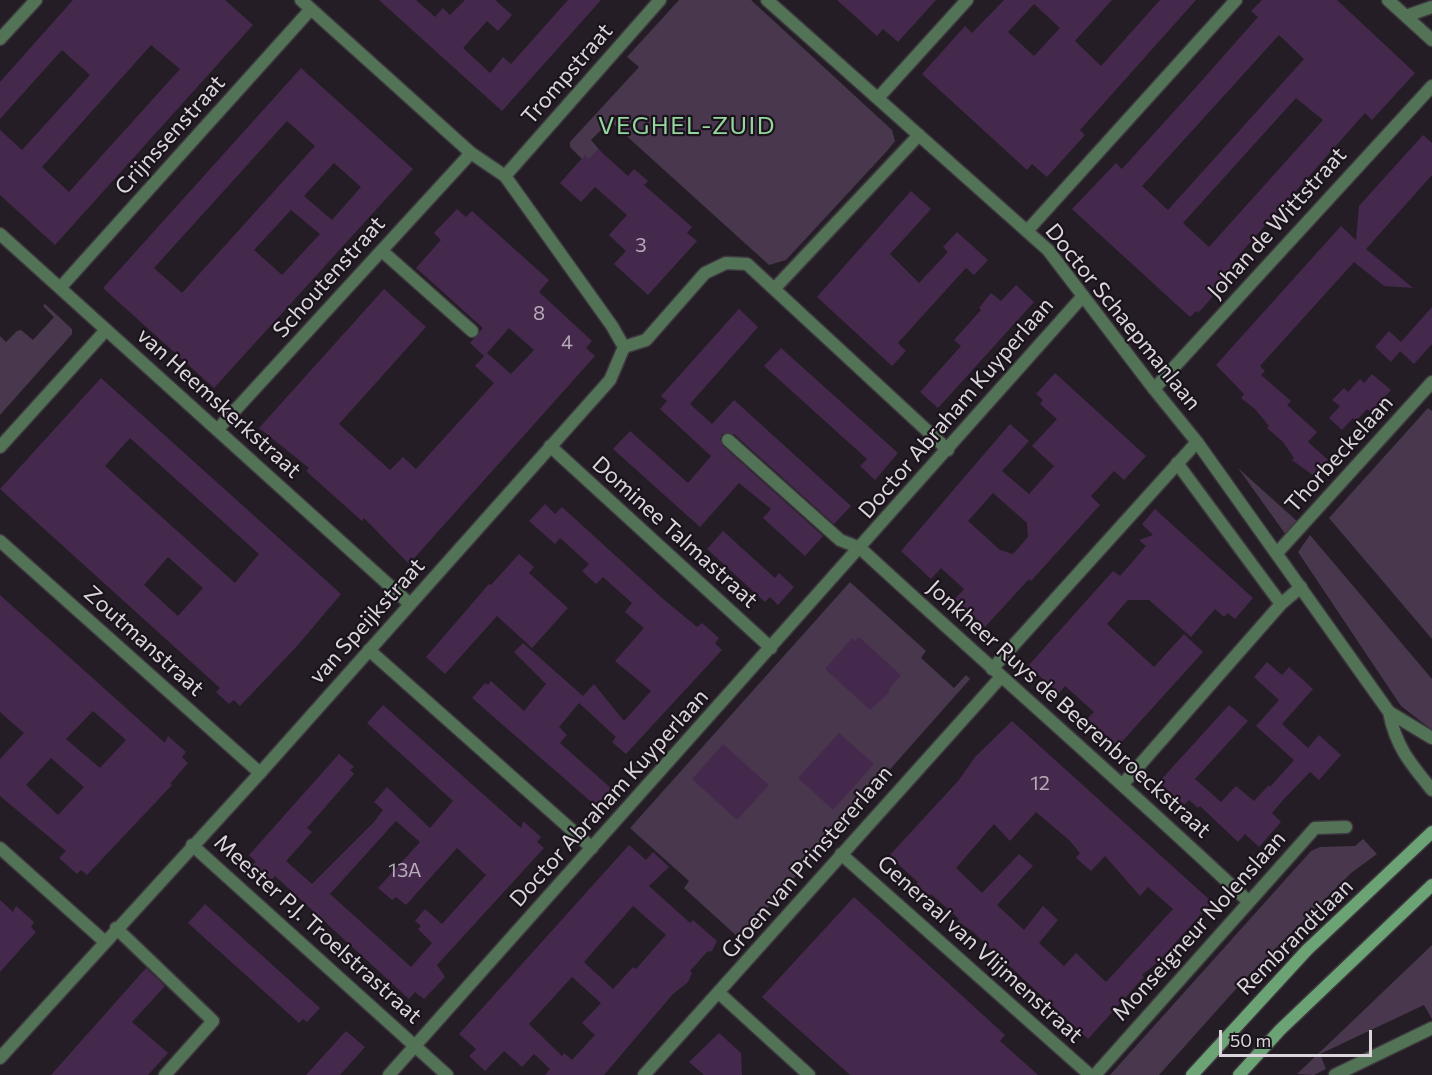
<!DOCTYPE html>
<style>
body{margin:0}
#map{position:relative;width:1432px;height:1075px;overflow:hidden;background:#241d25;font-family:Commissioner,sans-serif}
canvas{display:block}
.scale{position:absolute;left:1219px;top:1030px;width:153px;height:27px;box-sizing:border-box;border:3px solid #dbd6dc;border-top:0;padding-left:8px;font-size:18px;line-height:21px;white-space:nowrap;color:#dbd6dc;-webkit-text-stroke:4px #1a131c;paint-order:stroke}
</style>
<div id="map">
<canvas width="1432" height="1075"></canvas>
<div class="scale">50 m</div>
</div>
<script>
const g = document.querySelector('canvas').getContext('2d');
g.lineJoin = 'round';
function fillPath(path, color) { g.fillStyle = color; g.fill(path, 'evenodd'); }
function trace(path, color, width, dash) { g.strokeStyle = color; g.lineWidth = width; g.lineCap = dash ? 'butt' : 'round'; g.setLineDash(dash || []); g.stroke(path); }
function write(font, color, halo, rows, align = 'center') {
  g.font = font + ' Commissioner,sans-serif'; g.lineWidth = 4.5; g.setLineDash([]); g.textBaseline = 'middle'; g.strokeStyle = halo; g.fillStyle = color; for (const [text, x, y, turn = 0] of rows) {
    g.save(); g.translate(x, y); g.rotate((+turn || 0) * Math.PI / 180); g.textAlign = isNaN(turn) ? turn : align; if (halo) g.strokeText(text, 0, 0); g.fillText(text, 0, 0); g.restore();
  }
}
const green = new Path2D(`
 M679,0H751L892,130L895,141L887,151L786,260L769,265L610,121L591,140L603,154L590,167L570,147V142L639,67L627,57Z
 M45,304L72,329V334L0,415V336L6,342L17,331L21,330L33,340L54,317L43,306Z
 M1428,408L1432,411V639L1329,518Z
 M1238,468L1298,522L1286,535Z
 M1310,535L1432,679V730L1401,706L1298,552Z
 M850,582L926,651L921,658L954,688L966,675L970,679L740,939L684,888L689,881L630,828Z
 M1363,839L1377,854L1351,873L1244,980L1159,1075H1110L1311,851L1320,847L1355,846Z
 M1432,945V1019L1424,1005L1320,1054L1326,1069L1314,1075L1297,1074Z`);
const building = new Path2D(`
 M73,0H225L253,25L55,245L0,195V130L22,150L90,75L62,50L0,119V82ZM151,45L180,69L69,192L42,167Z
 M379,0H416L435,17L443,8L450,15L465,0H495L512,15L498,31L487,21L463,48L490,73L503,57L511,64L568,0H601L502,111Z
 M837,0H936L898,42L883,29L877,36Z
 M1004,0H1112L1075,41L1101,66L1160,0H1196L1080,130L1085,135L1047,177L1032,164L1027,170L922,74L965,26L972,33ZM1034,4L1060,28L1034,56L1008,32Z
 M1262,0H1337L1415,73L1372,120L1365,113L1230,265L1236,271L1198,313L1196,311L1190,317L1072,209L1116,163L1122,169L1197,86L1258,17L1251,11ZM1279,35L1304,59L1168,210L1142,186ZM1296,98L1323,120L1209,247L1183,223Z
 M301,68L413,169L214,388L103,288ZM287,121L315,146L182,293L154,268ZM334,163L361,187L332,220L304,196ZM291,210L320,234L282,275L254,250Z
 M1423,135L1432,143V175L1366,249L1413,288L1384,286L1354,262L1260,366L1265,371L1261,375L1291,401L1287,405L1317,432L1308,442L1328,460L1314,476L1292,460L1294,458L1283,442L1267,428L1269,426L1255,409L1241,398L1244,394L1216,365L1341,226L1356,240L1359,206Z
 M598,149L628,176L634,169L648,181L644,185L692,227L687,233L697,241L648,295L614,264L626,251L609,235L627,215L595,187L581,202L560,183L585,155L589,159Z
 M911,191L931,209L890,254L919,283L948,252L943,247L957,232L988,260L974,275L966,268L925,313L898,343L906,351L892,366L817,297Z
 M457,209L466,217L472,211L549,280L539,292L592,341L586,348L595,356L409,564L364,518L362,521L306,471L309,468L259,428L384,289L426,327L339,424L390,470L403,457L416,469L456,425L494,383L475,366L484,356L470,343L483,328L416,268L441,240L434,233ZM509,328L534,350L511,374L487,353Z
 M1016,285L1034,302L938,408L920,392L961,346L954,340L981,310L979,308L991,293L1001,301Z
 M1432,307V344L1414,364L1400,351L1391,362L1375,347L1389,331L1401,342Z
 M739,309L758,327L690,404L712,424L734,400L851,506L834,524L734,434H722L720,439L723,446L823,536L805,556L763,518L771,509L739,483L700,527L613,449L630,431L688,483L711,456L660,409L667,401L661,396Z
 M781,348L898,453L875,480L860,466L867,459L764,366Z
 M1055,373L1146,456L1124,480L1114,471L1091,496L1100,505L1031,581L1029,579L985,627L955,599L964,589L941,568L931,579L901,551L1010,424L1029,441L1002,471L1029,494L1054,466L1032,446L1057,419L1040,404L1043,400L1036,394ZM993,493L1027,523L1028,537L1013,554L1000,550L968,521Z
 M1372,374L1391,390L1371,412L1367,409L1356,421L1353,418L1342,430L1329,418L1340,406L1332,400L1344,388L1348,392L1360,379L1364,383Z
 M101,378L341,594L298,645L240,706L234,700L229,704L216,692L220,688L0,489ZM130,438L259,554L235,583L105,466ZM168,557L203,588L178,616L144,585Z
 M545,504L555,514L562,507L662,598L697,627L702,623L719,638L715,643L722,650L626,754L612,742L616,737L579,703L559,727L567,735L560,743L613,790L597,807L472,698L485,683L488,685L491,681L524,711L546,684L514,652L523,643L583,696L594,684L624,721L651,691L615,661L644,628L625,612L632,603L603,577L596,584L582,571L589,564L560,538L555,544L529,521Z
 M1155,509L1253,598L1235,619L1228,613L1224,617L1215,609L1191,637L1149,600H1128L1107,624L1154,667L1184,634L1203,652L1118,746L1087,719L1094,712L1065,686L1059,693L1028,666L1113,571L1120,576L1146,546L1139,540L1153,535L1142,524Z
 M723,531L775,578L779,573L794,587L778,605L770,597L765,602L707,549Z
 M519,554L534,567L529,573L568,608L532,648L497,616L445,674L426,657L489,584L491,585Z
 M0,595L165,743L168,736L186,752L182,757L188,763L170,784L172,785L87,875L81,870L77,874L59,858L66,851L0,796V759L24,733L0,712ZM93,711L126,740L100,768L66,739ZM51,758L84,787L58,815L26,785Z
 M859,637L901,675L888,691L890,692L870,710L825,669L852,638L855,641Z
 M1267,662L1282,675L1289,667L1313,689L1282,724L1308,748L1319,735L1341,755L1319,780L1310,772L1284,799L1272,813L1281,822L1259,847L1245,834L1238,842L1200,806L1198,808L1189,800L1184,805L1159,782L1229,705L1248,721L1195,779L1221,802L1236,786L1254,801L1269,785L1270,787L1294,760L1256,726L1279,700L1254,677Z
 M383,705L521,828L523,821L541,837L537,842L544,848L437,965L445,977L424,999L415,992L409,999L275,876L270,881L252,865L256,862L249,855L339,754L354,767L350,770L354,774L307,828L312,832L286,861L312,884L374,822L383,810L374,802L387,787L430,828L453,801L367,723ZM396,821L420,842L378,888L392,900L396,897L406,905L457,848L486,875L442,924L425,909L415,921L421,926L418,929L432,943L411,967L330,894Z
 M1012,721L1212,902L1158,962L1142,975L1144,977L1088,1039L972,931L957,921L959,919L931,894L929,896L916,884L918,882L889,856L959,780L975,757ZM1036,812L1069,840L1080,853L1076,858L1091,871L1105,856L1140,896L1148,887L1173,909L1106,982L1076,953L1064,966L1039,943L1058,920L1043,906L1024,930L997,905L1033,866L1019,854L982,893L956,868L994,824L1010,841Z
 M839,733L874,764L833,810L798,778Z
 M723,744L769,785L737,820L692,779Z
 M629,845L646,860L653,852L669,867L649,886L690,923L693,920L717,941L712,951L707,952L690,971L692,973L688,982L673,994L604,1075H545L550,1069L534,1054L522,1067L504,1051L485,1071L469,1056L476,1049L459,1034ZM633,906L666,935L636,969L633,967L613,989L584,962ZM572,977L601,1003L582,1023L595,1035L572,1060L564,1053L562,1056L529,1024Z
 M854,897L1005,1035L1000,1041L1038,1075H850L762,997Z
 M0,900L13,912L16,906L34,922L31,927L36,932L0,972Z
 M205,904L320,1008L307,1022L303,1019L299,1023L188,923Z
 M146,968L165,986L132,1022L168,1053L148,1075H51Z
 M346,1031L365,1047L340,1075H306Z
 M719,1033L741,1053L742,1075H704L689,1062Z`);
const service = new Path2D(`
 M382,251L472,331
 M728,440L840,540L860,548
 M116,928L213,1021L165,1075`);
const minor = new Path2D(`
 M301,0L471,153L505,176
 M1388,0L1432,40
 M1406,16L1432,7
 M0,39L36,0
 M878,98L967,0
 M1027,231L1236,0
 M0,234L410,604
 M60,288L311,9
 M774,289L919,135
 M624,347L646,340L705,273L726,263L747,264L948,450
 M1154,389L1432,86
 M217,430L471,153
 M550,446L771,648
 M0,447L106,330
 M1177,463L1281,604
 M0,541L260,773
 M860,548C989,667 1121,781 1248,901
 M1277,553L1432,382
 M369,650L592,848
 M992,669L1197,442
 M1123,784L1281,604L1301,587
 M192,845L447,1075
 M0,848L104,941
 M841,854L1090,1075
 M719,993L809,1075
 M389,1075L1083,296
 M644,1075L1001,677
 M1095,1075L1315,828L1346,827
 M1335,1075L1432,1028`);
const tertiary = new Path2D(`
 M767,0L1048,250L1154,389L1197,442L1389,712L1432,738
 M1389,712C1396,747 1410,763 1432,790
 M0,1058L260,773L610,380L624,347L612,326L505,176L660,0`);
const secondary = new Path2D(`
 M1192,1075L1307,950L1432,832
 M1239,1075L1280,1030L1432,885`);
const numberNames = [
 ["3",641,245],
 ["8",539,313],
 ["4",567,342],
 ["12",1040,783],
 ["13A",405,870]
];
const streetNames = [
 ["Trompstraat",567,74,-49],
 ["Crijnssenstraat",170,135,-48],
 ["Johan de Wittstraat",1277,223,-48],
 ["Schoutenstraat",329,277,-48],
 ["Doctor Schaepmanlaan",1123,317,51],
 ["van Heemskerkstraat",219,403,42],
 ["Doctor Abraham Kuyperlaan",956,408,-49],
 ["Thorbeckelaan",1339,454,-48],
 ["Dominee Talmastraat",675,532,42],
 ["van Speijkstraat",367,621,-48],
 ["Zoutmanstraat",144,641,42],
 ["Jonkheer Ruys de Beerenbroeckstraat",1069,709,42],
 ["Doctor Abraham Kuyperlaan",609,798,-48],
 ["Groen van Prinstererlaan",807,862,-49],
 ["Monseigneur Nolenslaan",1199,926,-48],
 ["Meester P.J. Troelstrastraat",318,929,42],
 ["Rembrandtlaan",1295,937,-45],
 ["Generaal van Vlijmenstraat",980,949,42]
];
const neighbourhoodNames = [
 ["VEGHEL-ZUID",687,126]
];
fillPath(green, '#49374e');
fillPath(building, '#45294d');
trace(service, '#3e373f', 15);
trace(minor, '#3e373f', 15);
trace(tertiary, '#3e373f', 15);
trace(secondary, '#3e373f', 15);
trace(service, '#527356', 12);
trace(minor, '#527356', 12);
trace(tertiary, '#527356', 12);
trace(secondary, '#6ca375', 12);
write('20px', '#b6abb8', null, numberNames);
write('22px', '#dbd6dc', '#1a131c', streetNames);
g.letterSpacing = '1.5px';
write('24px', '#95d59e', '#1a131c', neighbourhoodNames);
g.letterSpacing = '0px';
</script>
